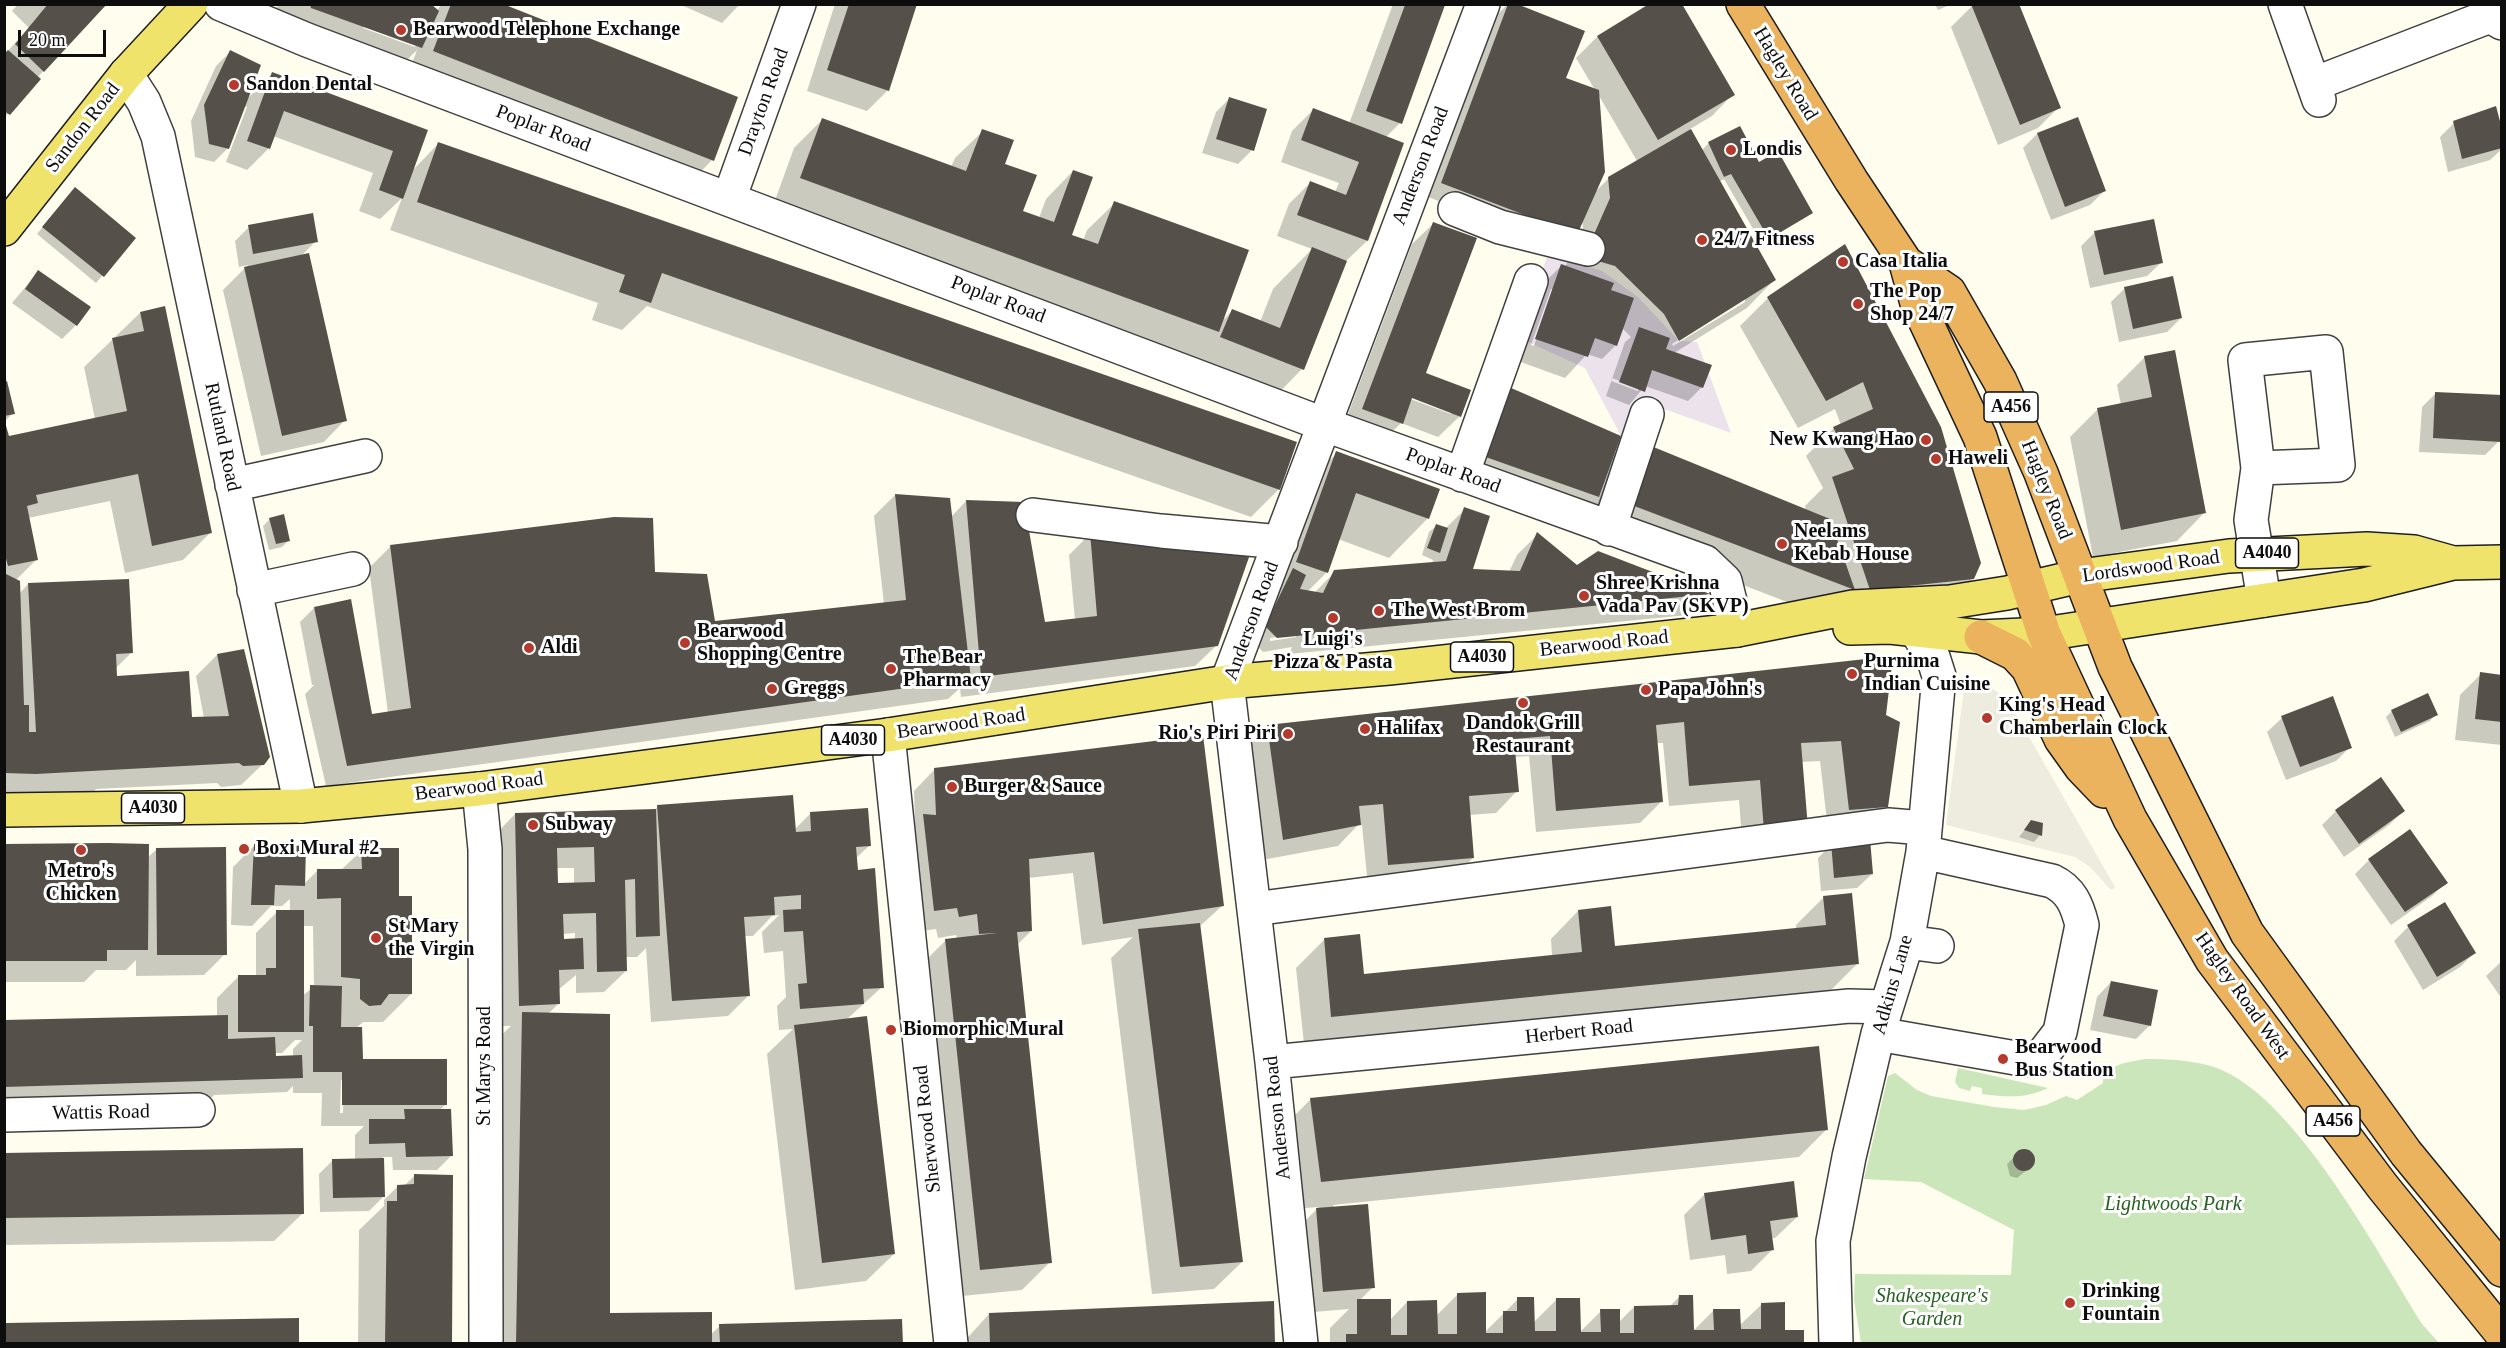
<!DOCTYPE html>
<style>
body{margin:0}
#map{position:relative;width:2506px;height:1348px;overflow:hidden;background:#fefdee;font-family:"Times New Roman",serif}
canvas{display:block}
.frame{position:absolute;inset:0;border:6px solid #0d0d0d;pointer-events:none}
.scale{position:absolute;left:18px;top:30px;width:88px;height:27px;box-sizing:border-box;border:3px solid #0d0d0d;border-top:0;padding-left:8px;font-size:18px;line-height:21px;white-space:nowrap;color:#0d0d0d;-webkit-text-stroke:4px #fff;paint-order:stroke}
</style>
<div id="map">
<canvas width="2506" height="1348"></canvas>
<div class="frame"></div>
<div class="scale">20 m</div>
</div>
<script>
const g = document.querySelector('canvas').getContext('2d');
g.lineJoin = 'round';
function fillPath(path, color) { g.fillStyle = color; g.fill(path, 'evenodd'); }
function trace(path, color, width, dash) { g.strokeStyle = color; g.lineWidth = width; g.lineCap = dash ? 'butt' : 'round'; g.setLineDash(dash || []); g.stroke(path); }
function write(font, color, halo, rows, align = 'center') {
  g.font = font + ' "Times New Roman",serif'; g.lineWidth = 6; g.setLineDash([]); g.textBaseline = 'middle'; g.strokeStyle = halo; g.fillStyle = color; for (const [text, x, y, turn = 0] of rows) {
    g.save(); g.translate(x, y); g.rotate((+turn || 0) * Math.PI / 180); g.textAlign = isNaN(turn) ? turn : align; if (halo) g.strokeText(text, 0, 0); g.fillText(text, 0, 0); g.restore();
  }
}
const industrial = new Path2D(`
 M1548,254L1602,271L1638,297L1679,341L1697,342L1731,433L1642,401L1608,496L1591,522L1621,436L1585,368L1519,338Z`);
const green = new Path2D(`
 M2145,1059C2168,1059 2194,1060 2217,1068C2296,1098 2377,1252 2422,1324L2439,1343H1861L1854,1300L1855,1274L2011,1275L2014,1230L1921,1182L1864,1179L1888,1076L1895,1073L1917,1090L1931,1096L1994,1107L2024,1110L2046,1105L2066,1096L2077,1100L2103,1083V1071L2124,1063Z
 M1958,1068L2048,1088C2025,1099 2007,1097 1982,1094V1088L1972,1086L1970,1091L1959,1088L1955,1082Z`);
const plaza = new Path2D(`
 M1970,679L1992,688L2009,702L2115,887L2111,890L2090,867L2075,857L1946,825L1965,683Z`);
const shadow = new Path2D(`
 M18,4H108L103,6L37,78L39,80L4,118V55L29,28L12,11Z
 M280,4H428L436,11L442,4H499L712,160L685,188L406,79L417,50L392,75L283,35L276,8ZM365,26L416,45L415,47L363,28Z
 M679,4H740L722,23Z
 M835,4H916L888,90L867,111L807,91Z
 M1393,4H1444L1400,123L1386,137L1402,143L1367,241L1345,262L1302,369L1263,409L773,206L794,148L822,120L951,167L955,158L983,131L1004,164L1021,212L1039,218L1046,199L1073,171L1070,236L1083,241L1087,230L1115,203L1221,322L1232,311L1260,322L1273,289L1312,249L1277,236L1289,204L1310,183L1335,192L1339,183L1281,162L1292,131L1313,110L1349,124Z
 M1508,4L1564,78L1595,90L1576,58L1597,37L1653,4L1733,94L1712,116L1690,129L1702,150L1709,143L1758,164L1811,213L1762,244L1724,179L1719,182L1774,280L1747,308L1674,353L1702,387L1688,401L1645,386L1629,405L1606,396L1625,342L1631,337L1622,328L1616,345L1602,359L1587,354L1565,378L1515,360L1540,287L1561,266L1565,267L1583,227L1582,219L1561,248L1428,197L1474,71L1488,24ZM1598,94L1637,161L1609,178L1594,193ZM1551,289H1554L1534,346L1531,345ZM1745,298V302L1673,346L1672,344ZM1612,378L1638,388V391L1611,381Z
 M1935,4H1952L1938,10Z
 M1972,6L2059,107L2038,128L1998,145L1951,27Z
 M230,52L246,100L272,74L426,131L412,171L438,144L1279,489L1251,517L647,306L622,330L592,320L598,303L390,230L402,198L380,219L359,211L373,173L273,136L268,149L247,170L226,162L247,107L244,106L228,148L214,162L195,157L191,121L216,66Z
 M1230,98L1252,150L1238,164L1202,153L1216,112Z
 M2077,119L2104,191L2090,205L2051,220L2023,148L2037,134Z
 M2454,123L2502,136V149L2490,160L2448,172L2440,137Z
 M68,196L134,238L96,283L37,234Z
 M1434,223L1424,374L1460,416L1438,437L1401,423L1380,444L1342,430L1412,244ZM1406,394L1451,411V414L1405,397Z
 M249,227L316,241L301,256L345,420L324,442L261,456L223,290L248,265L239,267L235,241Z
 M2095,232L2162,262L2147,276L2090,288L2081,246Z
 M1845,246L1973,578L1945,606L1826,617L1460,476L1481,407L1612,456L1629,439L1806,511L1805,506L1823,488L1806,456L1834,428L1841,425L1835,409L1798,428L1740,326L1768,298Z
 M38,272L76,325L62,339L12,303Z
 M2125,288L2181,318L2167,332L2119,342L2111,302Z
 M140,313L211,532L183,560L125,573L110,501L28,518L37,559L15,581L19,594L28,584L132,652L115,669V679L191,718H204L196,676L217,655L263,764L241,785L221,787L217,783L96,789L89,796L4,794V383L13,413L5,421L8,438L95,419L84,367Z
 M2145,357L2204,513L2177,541L2093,557L2070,437L2098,409L2121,405L2117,385Z
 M2436,393L2499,441L2485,455L2419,452L2422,407Z
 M1337,453L1428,518L1389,558L1338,539L1326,573L1307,592L1314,593L1335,572L1432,564L1433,560L1422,555L1429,532L1436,526L1445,529L1465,509L1471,570L1509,572L1517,555L1538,534L1577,567L1598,552L1708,595L1688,615L1289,654L1292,647L1263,652L1252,640L1297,492ZM1296,634V637L1270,641V638Z
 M895,495L951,517L966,501L1044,623L1075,620L1069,555L1090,534L1217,645L1195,666L961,697L960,688L948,699L326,786L305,694L314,685H312L300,622L314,608L371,716L388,713L369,568L390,547L653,574L714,622L884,604L874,516Z
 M270,519L289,540L282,547L269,550L263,526Z
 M2481,674L2502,676V745L2455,740L2460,695Z
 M2332,698L2350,747L2336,761L2286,780L2267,732L2282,718Z
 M2392,711L2436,714L2430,721L2395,737L2386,717Z
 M1884,716L1887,806L1865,828L1828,830L1820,761L1801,762L1807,827L1743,852L1739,800L1669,806L1663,743H1656L1661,802L1640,823L1536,832L1529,756L1514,757L1517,791L1496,813L1469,815L1473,858L1452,879L1368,886L1362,825H1358L1338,846L1262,860L1247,748L1268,727Z
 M935,769L1223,905L1199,927L1242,1262L1214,1289L1152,1294L1111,958L1133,937L1082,945L1073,873L1028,878L1031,931L1017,945L1050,1262L1022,1290L952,1297L918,968L946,940L957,939L956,935L938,938L936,929L914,932L902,837L915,824L914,791Z
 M2381,779L2403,811L2389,825L2344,857L2322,825L2336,811Z
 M658,806L794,830L811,813L869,846L855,859L882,987L846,1020L894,1254L866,1281L795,1290L767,1054L793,1029L779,1030L777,1006L786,997L783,951L764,953L762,932L779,915L772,916L753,936H744L749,995L728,1016L651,1022L646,948L637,957H625L626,971L604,992L576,993V975L558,990V1004L548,1014L608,1317L710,1335L720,1326L901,1344H488L495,1041L511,1026H499L494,836L515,814L654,811ZM556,868H574V884H557ZM575,933V940H562V934Z
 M2031,822L2040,835L2034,842L2019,837Z
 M1832,844L1872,874L1857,888L1821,891L1818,858Z
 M4,846L147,858L157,849L225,954L204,975L136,976V960L126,970H96L84,982H4Z
 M254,846L304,884L318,870H341L362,850L398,897L411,994L383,1022H363L355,1029L361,1060L445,1105L439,1111L451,1156L437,1170H393L392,1157H383V1197L369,1211L320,1212L319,1174L333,1160H355V1135L364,1126H321L322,1093H293V1086L287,1092L214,1095L201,1109L4,1113V1022L217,1017V998L238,977H256V933L277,912H290V899L282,906H271L252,926L231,925L233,867ZM303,926H313L314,987L303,995ZM295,1040H302L293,1049V1057L275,1058V1053H282ZM341,1080H344L343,1113H340Z
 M2369,860L2446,882L2432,896L2391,925L2355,874Z
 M1824,897L1858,963L1830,991L1304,1044L1296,968L1324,940L1362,975L1552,956L1551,939L1578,911L1613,948L1796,930V925Z
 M2408,927L2474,953L2460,967L2423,990L2394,941Z
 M2502,961V999L2486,976Z
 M2111,982L2150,1025L2136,1039L2090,1030L2097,997Z
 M1311,1099L1827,1129L1799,1157L1333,1205L1373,1287L1360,1300L1390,1320L1407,1302L1436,1316L1458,1294L1485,1332L1518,1299L1533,1323L1557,1299L1579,1333L1601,1311L1618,1323L1634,1307H1669L1679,1297L1692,1332L1714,1310L1739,1326L1762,1304L1783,1332L1802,1344H1330V1328L1349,1309L1302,1313L1295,1231L1319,1207L1293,1209L1283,1127Z
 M2020,1151L2029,1152L2034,1158L2032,1166L2017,1178L2010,1176L2007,1164Z
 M4,1154L302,1214L274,1241L4,1245Z
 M414,1176L450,1344H358L359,1230L384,1206V1200L398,1186H404Z
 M1705,1194L1797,1217L1775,1238H1771L1772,1250L1751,1271L1727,1274L1725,1255L1690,1260L1684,1215Z
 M989,1314L1274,1344H962Z
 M7,1325L297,1344H4Z`);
const building = new Path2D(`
 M48,4H107L44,72L15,44Z
 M310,4H431L439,11L422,48L311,8Z
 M451,4H503L738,97L714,161L433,51Z
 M849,4H917L889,91L827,70Z
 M1508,4H1517L1585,31L1566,78L1599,90L1605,172L1577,235L1441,183Z
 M1649,4H1682L1735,95L1658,140L1597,36Z
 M1971,4H2019L2061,108L2020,125Z
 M1405,5H1445L1402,124L1366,111Z
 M8,50L41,79L10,115L4,111V54Z
 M230,50L261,65L229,149L209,144L204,105Z
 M272,72L428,130L403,199L379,190L393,151L284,111L270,149L247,141Z
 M1229,97L1267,109L1254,151L1216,139Z
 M2496,106L2502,129V148L2462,159L2453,121Z
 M1313,108L1404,143L1368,241L1297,215L1310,181L1346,195L1359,162L1301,140Z
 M2078,117L2106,191L2065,207L2037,133Z
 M822,118L966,171L982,129L1014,140L1005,164L1037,175L1023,211L1054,222L1073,170L1093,177L1072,235L1098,244L1114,201L1249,250L1219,332L800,178Z
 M1740,126L1759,162L1778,151L1813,213L1769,239L1731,174L1724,177L1708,142Z
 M1691,129L1776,280L1679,341L1664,314L1615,266L1584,257L1610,198L1608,177Z
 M438,142L1297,442L1280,490L662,273L651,303L619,292L625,275L417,202Z
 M75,187L136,238L104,277L42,227Z
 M313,213L318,242L253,254L248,225Z
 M2154,219L2163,263L2104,275L2094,231Z
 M1433,222L1477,238L1426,373L1471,390L1461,417L1412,398L1403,424L1362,409Z
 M1845,244L1941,427L1981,563L1974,579L1870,590L1832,477L1854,469L1833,427L1873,409L1863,382L1826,401L1767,297Z
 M1312,247L1347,261L1304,370L1220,337L1232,309L1280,328Z
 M309,253L347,421L282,436L244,267Z
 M1561,264L1614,283L1611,290L1634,298L1617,346L1595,338L1588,357L1535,339Z
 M38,270L91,307L77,326L25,289Z
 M2173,276L2182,318L2133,329L2124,287Z
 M165,306L212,533L152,546L138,474L36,495L38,503L27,506L38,560L8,566L4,551V419L9,436L127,411L112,338L144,331L140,312Z
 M1639,327L1670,338L1666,349L1712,365L1703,388L1652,370L1645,392L1619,382Z
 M2175,350L2206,513L2121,530L2097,408L2152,397L2144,356Z
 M7,381L15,414L4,416V382Z
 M1502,384L1621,436L1599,497L1480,455Z
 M2435,392L2502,395L2501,442L2433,438Z
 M1629,437L1830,519L1855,590L1608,496Z
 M1336,451L1440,489L1429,519L1356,493L1328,573L1296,562Z
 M895,494L950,498L971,679L347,766L314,607L351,599L372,714L411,708L390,545L614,517L653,518L655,572L707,574L715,621L906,600Z
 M966,500L1024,502L1045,622L1097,616L1090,532L1255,540L1218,646L981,677Z
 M1464,507L1490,516L1473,569L1520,571L1537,532L1577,565L1598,551L1710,594L1277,638L1265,626L1293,568L1306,575L1300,589L1323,593L1334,570L1446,561Z
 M284,514L290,541L276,544L269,518Z
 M1436,524L1448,528L1440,553L1427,548Z
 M4,573L20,581L24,705H29V732H36L28,583L129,579L133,653L116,654L117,676L189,671L192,717L229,716L217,654L244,649L270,757L264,765L243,766L239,763L36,774L4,773Z
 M1893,656L1886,715L1900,722L1888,807L1849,810L1841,741L1801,743L1808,828L1764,831L1760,780L1689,786L1684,722L1656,725L1663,802L1556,811L1550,736L1514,739L1519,792L1469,796L1474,858L1388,865L1383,804L1359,806L1361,825L1283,840L1267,725Z
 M2480,672L2502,675V722L2475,719Z
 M2428,693L2438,715L2401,732L2391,710Z
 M2333,696L2352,748L2300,767L2281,716Z
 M1203,735L1224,906L1103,924L1094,852L1029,859L1032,931L1017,932L1052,1263L980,1270L945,939L997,933L979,934L977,914L959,917L957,908L934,911L923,814L936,815L934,768Z
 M2381,777L2405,811L2359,844L2335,810Z
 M793,795L796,832L811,831L810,812L868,808L871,846L856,847L858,870L875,868L884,988L863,989L864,1004L800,1009L798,984L807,983L803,931L784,932L783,910L801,909V895L774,897L775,915L744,917L750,996L672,1001L657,805Z
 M656,809L660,936L636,937L635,879L625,880L627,971L597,972L596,913L563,914L564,939L583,938L584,969L559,970L560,1004L519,1006L515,813ZM594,847L595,882L558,883L557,848Z
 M2031,820L2043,823L2042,836L2024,830Z
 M2410,829L2448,883L2405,912L2368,859Z
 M1870,839L1873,874L1834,878L1831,842Z
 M108,843L149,844L148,950H107V961H4V844Z
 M254,844L306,846L305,886L275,885L274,905H251Z
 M226,847L227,955H157L156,848Z
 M361,848H399V896H412V994H389L381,1005L369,1006L360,999V979L341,977V898L317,899V869H362Z
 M1852,893L1859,964L1331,1017L1324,938L1360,934L1364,974L1582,952L1578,910L1611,906L1615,946L1826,925L1823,896Z
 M2445,902L2476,953L2437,977L2407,925Z
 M276,910H304V1032H238V975H266V968H276Z
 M1200,923L1243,1262L1180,1267L1138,929Z
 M2111,981L2158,990L2151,1026L2103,1016Z
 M310,985L342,986L341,1027H362L363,1059H447V1105H342V1072H313V1026H309Z
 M522,1012L610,1014V1313L712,1312V1344H516Z
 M228,1015V1039L275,1037L276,1056L302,1055L303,1078L4,1087V1020Z
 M867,1016L895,1254L822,1263L794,1025Z
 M1819,1046L1828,1130L1321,1182L1310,1098Z
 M404,1109H451L453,1156L406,1157L405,1143L369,1144V1119H405Z
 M303,1148L304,1214L4,1218V1153Z
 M2013 1160a11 11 0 1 1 22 0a11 11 0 1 1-22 0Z
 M384,1158L385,1197L333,1198L332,1159Z
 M414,1174L453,1175L452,1344H385L387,1201H397V1185L414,1184Z
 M1794,1181L1798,1217L1770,1221L1774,1250L1748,1254L1746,1235L1711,1240L1704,1193Z
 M1368,1204L1375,1288L1323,1292L1316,1208Z
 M1486,1292V1333H1503V1311H1517V1297H1534L1535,1331H1556V1298H1580L1581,1332H1601L1600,1309H1620V1333H1634V1306L1678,1305L1679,1295H1693L1694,1330H1714L1713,1309H1740L1741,1329H1761V1303L1785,1302V1330H1804V1344H1346V1334H1357V1299H1391V1335H1407V1301L1437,1300L1438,1334H1457V1293Z
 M1274,1301L1275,1344H990L989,1313Z
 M299,1318V1344H6V1323Z
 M902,1319L903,1344H720L719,1324Z`);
const minor = new Path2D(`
 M221,4L307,40L1323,424L1705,562L1725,581L1737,630
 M2285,4L2319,100
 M126,74L144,102L158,136L301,806
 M2314,84L2490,16L2502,23
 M729,199L799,4
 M1455,209L1500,227L1588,249
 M2258,468L2338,465L2326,352L2245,360L2258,468L2251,520L2264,600
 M1462,475L1531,281
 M232,485L365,456
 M1033,515L1161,531L1281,542
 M1609,529L1647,414
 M254,590L353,569
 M888,735L951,1344
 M479,789L485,849L486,1344
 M1254,909L1888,825L1924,828
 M1907,942L1937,946
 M1878,1034L2027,1060L2040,1058L2060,1032L2082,925C2077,905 2071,890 2052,881L1923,852
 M1272,1062L1849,1006L1885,1007
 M4,1115L198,1110
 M1301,1344L1272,1062L1227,682L1483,4
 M1836,1344L1833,1241L1849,1157L1878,1034L1907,942L1923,852L1939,676L1933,657L1916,631`);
const major = new Path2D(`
 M4,229L126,74L191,4
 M1850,628L1890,627L1981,637L2044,634L2364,585L2453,563L2502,562
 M4,810L301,806L479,789L888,735L1227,682L1389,668L1737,630L1853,607L1950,602L2007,593L2080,576L2229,556L2367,549L2414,552L2453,563`);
const highway = new Path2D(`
 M1743,4L1851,180L1906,263L1917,303L1980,437L2044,634L2130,819L2212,960L2383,1187L2502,1334
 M1906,263L1949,292L2000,381L2041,473L2115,667L2247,933L2406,1153L2502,1270
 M1981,637L2015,654L2028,668L2061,739L2081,767L2104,791`);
const markers = [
 [401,30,6,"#b53a2d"],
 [234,85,6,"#b53a2d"],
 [1731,150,6,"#b53a2d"],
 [1702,240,6,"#b53a2d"],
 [1843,262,6,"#b53a2d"],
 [1858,304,6,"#b53a2d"],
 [1926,440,6,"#b53a2d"],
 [1936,459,6,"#b53a2d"],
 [1782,544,6,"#b53a2d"],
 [1584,596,6,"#b53a2d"],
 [1379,611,6,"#b53a2d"],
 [1333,618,6,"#b53a2d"],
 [685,643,6,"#b53a2d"],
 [529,648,6,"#b53a2d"],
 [891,669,6,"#b53a2d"],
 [1852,674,6,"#b53a2d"],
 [772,689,6,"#b53a2d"],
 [1646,690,6,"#b53a2d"],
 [1523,703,6,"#b53a2d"],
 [1987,718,6,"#b53a2d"],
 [1365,729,6,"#b53a2d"],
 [1288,734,6,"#b53a2d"],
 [952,787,6,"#b53a2d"],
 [533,825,6,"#b53a2d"],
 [244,849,6,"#b53a2d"],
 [81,850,6,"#b53a2d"],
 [376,938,6,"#b53a2d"],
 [891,1030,6,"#b53a2d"],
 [2003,1059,6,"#b53a2d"],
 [2070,1303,6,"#b53a2d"]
];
const shields = [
 [2011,407,54],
 [2267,553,63],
 [1482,657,63],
 [853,740,63],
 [153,808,63],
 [2333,1121,54]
];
const shieldNames = [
 ["A456",2011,407],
 ["A4040",2267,553],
 ["A4030",1482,657],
 ["A4030",853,740],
 ["A4030",153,808],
 ["A456",2333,1121]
];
const poiNames = [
 ["Bearwood Telephone Exchange",413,30],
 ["Sandon Dental",246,85],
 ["Londis",1743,150],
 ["24/7 Fitness",1714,240],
 ["Casa Italia",1855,262],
 ["The Pop",1870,292],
 ["Shop 24/7",1870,315],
 ["New Kwang Hao",1914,440,"right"],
 ["Haweli",1948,459],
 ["Neelams",1794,532],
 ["Kebab House",1794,555],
 ["Shree Krishna",1596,584],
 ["Vada Pav (SKVP)",1596,607],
 ["The West Brom",1391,611],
 ["Bearwood",697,632],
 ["Shopping Centre",697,655],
 ["Luigi's",1333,640,"center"],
 ["Pizza & Pasta",1333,663,"center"],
 ["Aldi",541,648],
 ["The Bear",903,658],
 ["Pharmacy",903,681],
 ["Purnima",1864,662],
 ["Indian Cuisine",1864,685],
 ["Greggs",784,689],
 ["Papa John's",1658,690],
 ["King's Head",1999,706],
 ["Chamberlain Clock",1999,729],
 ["Dandok Grill",1523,724,"center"],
 ["Restaurant",1523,747,"center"],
 ["Halifax",1377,729],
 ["Rio's Piri Piri",1276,734,"right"],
 ["Burger & Sauce",964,787],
 ["Subway",545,825],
 ["Boxi Mural #2",256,849],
 ["Metro's",81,872,"center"],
 ["Chicken",81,895,"center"],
 ["St Mary",388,927],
 ["the Virgin",388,950],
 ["Biomorphic Mural",903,1030],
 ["Bearwood",2015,1048],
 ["Bus Station",2015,1071],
 ["Drinking",2082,1292],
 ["Fountain",2082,1315]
];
const streetNames = [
 ["Hagley Road",1785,74,59],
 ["Drayton Road",764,102,-70],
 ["Sandon Road",83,128,-52],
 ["Poplar Road",543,129,21],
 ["Anderson Road",1421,166,-69],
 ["Poplar Road",998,300,21],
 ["Rutland Road",222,437,78],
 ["Poplar Road",1453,471,20],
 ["Hagley Road",2046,490,68],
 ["Lordswood Road",2151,567,-8],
 ["Anderson Road",1252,621,-70],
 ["Bearwood Road",1604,644,-6],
 ["Bearwood Road",961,724,-8],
 ["Bearwood Road",479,787,-7],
 ["Adkins Lane",1893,985,-74],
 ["Hagley Road West",2242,996,55],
 ["Herbert Road",1579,1032,-6],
 ["St Marys Road",485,1066,-90],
 ["Wattis Road",101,1113,-1],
 ["Anderson Road",1278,1118,-96],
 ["Sherwood Road",928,1129,-96]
];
const parkNames = [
 ["Lightwoods Park",2173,1205],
 ["Shakespeare's",1932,1297],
 ["Garden",1932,1320]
];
fillPath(industrial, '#ebe2eb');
fillPath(green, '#cbe6ba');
fillPath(plaza, '#eeecde');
fillPath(shadow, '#0003');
fillPath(building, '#55504a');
trace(minor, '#404040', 36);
trace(major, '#1e1e1e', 36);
trace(highway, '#1e1e1e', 36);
trace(minor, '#fff', 33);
trace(major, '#f0e36c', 33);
trace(highway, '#ecb35f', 33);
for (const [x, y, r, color] of markers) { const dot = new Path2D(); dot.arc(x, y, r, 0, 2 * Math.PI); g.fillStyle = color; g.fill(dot); trace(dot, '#fff', 2); }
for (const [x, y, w] of shields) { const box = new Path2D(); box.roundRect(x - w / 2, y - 15, w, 30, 4.5); g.fillStyle = '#fff'; g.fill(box); trace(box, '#0d0d0d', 1.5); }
write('bold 18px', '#0d0d0d', null, shieldNames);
write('bold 20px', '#0d0d0d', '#fff', poiNames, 'left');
write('20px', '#0d0d0d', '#fff', streetNames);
write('italic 20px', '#266121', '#fff', parkNames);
</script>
